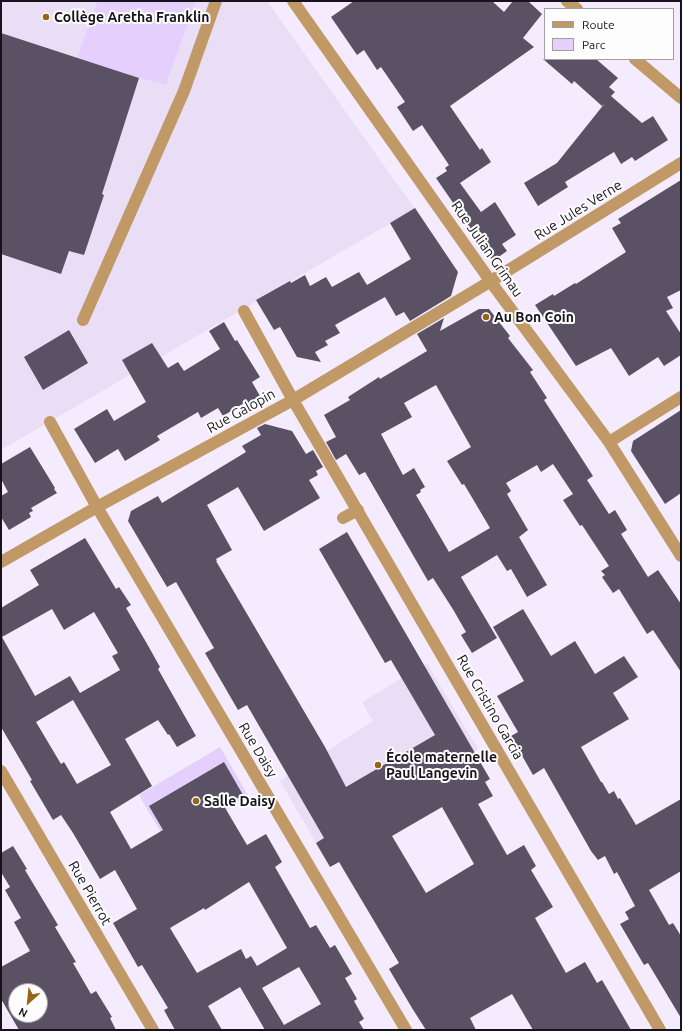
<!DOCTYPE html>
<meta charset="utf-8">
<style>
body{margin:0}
#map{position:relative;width:682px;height:1031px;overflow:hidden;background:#f5ebff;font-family:Ubuntu,sans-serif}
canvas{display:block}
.frame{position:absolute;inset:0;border:2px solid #17131c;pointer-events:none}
.legend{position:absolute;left:544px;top:8px;width:130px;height:52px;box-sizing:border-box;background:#fdfdfd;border:1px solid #a19fa3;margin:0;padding:5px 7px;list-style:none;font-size:12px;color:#17131c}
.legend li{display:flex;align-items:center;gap:8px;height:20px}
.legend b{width:20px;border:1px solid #a19fa3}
.north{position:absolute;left:8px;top:983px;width:40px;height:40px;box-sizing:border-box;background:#fdfdfd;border:1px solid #a19fa3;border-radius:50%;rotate:207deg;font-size:11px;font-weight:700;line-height:16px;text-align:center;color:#17131c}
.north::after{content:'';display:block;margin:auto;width:14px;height:18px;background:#966517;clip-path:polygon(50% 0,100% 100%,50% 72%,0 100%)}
</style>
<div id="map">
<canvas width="682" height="1031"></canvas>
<div class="frame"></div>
<ul class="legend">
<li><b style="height:5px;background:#c19967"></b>Route</li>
<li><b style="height:11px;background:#e5cffd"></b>Parc</li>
</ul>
<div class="north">N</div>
</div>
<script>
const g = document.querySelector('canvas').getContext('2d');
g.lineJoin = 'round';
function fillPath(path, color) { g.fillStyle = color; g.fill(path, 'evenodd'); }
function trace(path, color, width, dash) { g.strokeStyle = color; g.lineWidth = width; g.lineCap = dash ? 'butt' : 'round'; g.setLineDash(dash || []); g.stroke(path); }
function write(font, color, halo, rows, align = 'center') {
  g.font = font + ' Ubuntu,sans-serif'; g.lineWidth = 4; g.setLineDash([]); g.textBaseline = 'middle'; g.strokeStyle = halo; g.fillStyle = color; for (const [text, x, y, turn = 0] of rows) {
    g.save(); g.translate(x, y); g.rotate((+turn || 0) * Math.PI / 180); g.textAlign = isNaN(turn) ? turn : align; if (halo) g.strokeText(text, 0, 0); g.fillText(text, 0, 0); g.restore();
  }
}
const built = new Path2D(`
 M1,1H97L77,58L139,78L166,85L196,1H267L415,209L1,450Z
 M427,663L478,749L316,843L280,781L373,721L362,702Z`);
const green = new Path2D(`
 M97,1H196L166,85L139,78L77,58Z
 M220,747L249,797L167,843L139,795Z`);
const building = new Path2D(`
 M354,1H492L504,12L513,1H528L542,14L523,38L534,47L450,106L480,150L482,148L491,162L460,183L481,212L495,202L516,235L502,244L507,251L493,261L436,178L447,171L445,168L449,165L422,125L413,131L397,107L405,102L381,67L377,70L364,50L357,55L331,17Z
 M1,33L139,78L102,194L104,195L84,255L69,251L61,274L1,254Z
 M543,59H596L618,78L609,87L615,92L611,96L642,123L653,116L668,140L635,161L632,157L621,164L614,152L565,182L568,187L538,206L524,183L557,163L605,103L602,106L574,81L572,84Z
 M681,180V290L667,297L673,308L666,311L681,334V355L664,366L658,357L629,376L611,348L576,366L535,305L553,294L554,296L575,283L576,284L626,252L612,228L621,223L618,219Z
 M415,208L458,272L451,296L410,321L404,312L396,316L385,297L335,325L340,333L325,341L328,345L315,352L321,362L297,357L280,327L274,330L256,300L290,281L291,283L305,275L310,286L326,277L332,287L359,272L367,285L411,259L390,223Z
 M479,309H489L510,336L508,338L533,370L530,372L547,398L544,400L593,476L587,480L609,514L615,510L627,530L621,534L648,577L658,570L681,604V672L653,630L647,634L619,589L613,593L602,577L605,575L601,571L609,566L582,525L580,526L563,500L573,494L553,464L541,472L537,465L506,483L511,491L507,494L528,530L519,537L547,585L527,597L511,569L507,571L497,555L461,577L497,638L472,653L461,635L466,632L454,611L433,578L428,581L365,472L359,475L346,454L336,460L326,442L336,437L324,415L350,400L348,397L379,377L380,379L427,351L417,334L444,318L440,331ZM436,385L471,447L447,461L462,485L464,484L490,528L449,552L416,495L421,492L420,490L425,487L414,468L403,475L381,434L412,417L404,403Z
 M224,322L235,341L237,340L260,377L252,382L260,396L245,405L244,403L223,416L218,408L201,418L198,412L157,436L160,440L125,461L118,449L95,463L74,429L107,409L114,421L146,402L122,360L152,343L168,368L178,362L184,371L220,349L209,331Z
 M69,330L88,363L43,390L24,357Z
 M681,410V493L665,504L631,451L633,441Z
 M265,424L292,431L306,454L313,450L323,467L316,471L318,475L309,480L320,498L264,531L238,487L207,505L232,550L216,559L217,561H216L325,747L346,787L435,735L391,660L385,663L319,549L347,532L490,779L485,782L493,796L478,804L507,855L524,845L536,866L531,870L553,907L535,918L566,973L585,962L597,983L602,980L631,1030H533L512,994L470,1018L476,1030H426L412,1008L389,969L399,963L339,862L330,867L316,843L324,838L247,705L238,710L205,653L214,648L176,582L167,587L128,521L131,511L158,496L162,503L246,452L242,446L261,435L257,428ZM442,807L474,864L426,893L392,836Z
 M30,447L55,488L54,489L57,493L31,508L33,511L29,513L31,517L9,530L1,517V496L8,492L1,479V464Z
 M85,538L116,589L119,587L131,605L126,608L146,642L160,667L158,669L196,736L177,747L169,734L168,735L158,720L125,739L152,786L110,812L131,849L163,830L149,806L224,762L243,795L224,806L247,845L266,834L282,862L275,867L310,928L316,925L330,948L335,945L352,974L345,978L357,999L354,1001L364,1019L359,1022L364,1030H265L240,987L208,1006L222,1030H175L164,1010L168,1008L142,965L138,967L113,923L137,909L115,870L100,879L73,833L61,815L53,820L30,781L32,780L1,727V608L39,585L30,570ZM52,609L64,630L94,612L118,653L112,656L120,670L80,693L70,676L35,696L2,637ZM73,700L111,765L77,784L64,762L61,764L36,722ZM249,882L287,948L257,966L251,956L246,959L241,949L197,973L170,928L204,908L205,910ZM299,967L321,1004L284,1025L262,988Z
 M523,609L551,656L575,641L595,674L624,656L638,677L613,693L629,719L581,747L601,782H602L609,794L614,791L618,799L620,798L636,825L681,799V871L649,890L669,925L673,923L681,936V1018L648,963L644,965L620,924L629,919L625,912L635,906L617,872L614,874L605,856L598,860L591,851L544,768L533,775L511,736L518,732L497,696L524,681L493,627Z
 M13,846L27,869L25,870L58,925L55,927L76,962L73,963L91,994L96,991L112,1017L110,1018L116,1030H19L1,999V967L30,951L14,922L21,918L5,890L10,887L1,872V853ZM16,991H40V1015H16Z`);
const lane = new Path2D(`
 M83,320L184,91L216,1
 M343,518L358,510`);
const street = new Path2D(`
 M293,1L496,289L609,442L681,556
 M567,1L577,9
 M635,59L681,98
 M244,311L293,400L660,1030
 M50,422L97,507L406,1030
 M609,442L681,397
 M1,562L97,507L293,400L491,281L681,163
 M1,771L153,1030`);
const markers = [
 [46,17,4,"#966517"],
 [486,317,4,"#966517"],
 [378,765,4,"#966517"],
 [196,801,4,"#966517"]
];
const poiNames = [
 ["Collège Aretha Franklin",54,17],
 ["Au Bon Coin",494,317],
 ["École maternelle",386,757],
 ["Paul Langevin",386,773],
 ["Salle Daisy",204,801]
];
const streetNames = [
 ["Rue Jules Verne",578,210,-32],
 ["Rue Julian Grimau",487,249,55],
 ["Rue Galopin",241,411,-29],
 ["Rue Cristino Garcia",490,707,60],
 ["Rue Daisy",258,750,59],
 ["Rue Pierrot",90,893,60]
];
fillPath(built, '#eadef7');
fillPath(green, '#e5cffd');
fillPath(building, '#5a5165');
trace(lane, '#c19967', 12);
trace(street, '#c19967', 12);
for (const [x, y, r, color] of markers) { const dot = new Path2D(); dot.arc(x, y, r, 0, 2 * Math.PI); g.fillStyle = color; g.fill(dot); trace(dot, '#fdfdfd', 1.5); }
write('bold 14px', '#17131c', '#fdfdfd', poiNames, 'left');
write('14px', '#17131c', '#fdfdfd', streetNames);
</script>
